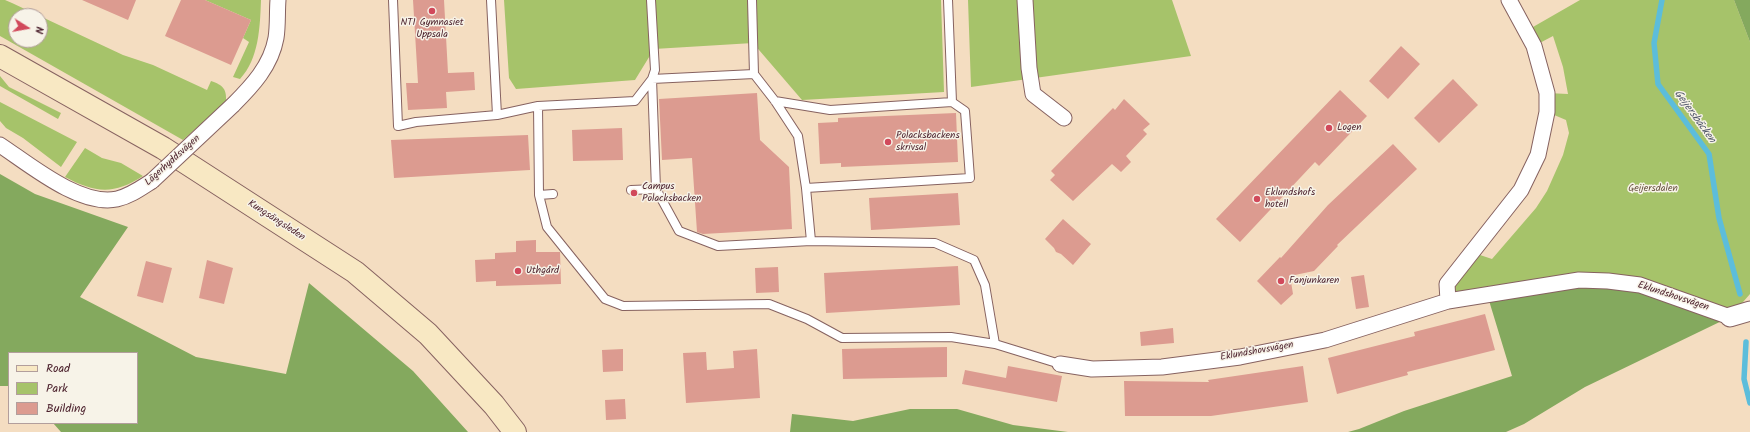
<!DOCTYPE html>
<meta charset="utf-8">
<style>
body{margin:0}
#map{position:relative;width:1750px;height:432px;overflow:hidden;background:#f4ddc1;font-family:Kalam,sans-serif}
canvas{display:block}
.legend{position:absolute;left:8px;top:352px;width:130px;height:72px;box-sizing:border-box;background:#f7f3e8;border:1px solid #b29e9c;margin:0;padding:5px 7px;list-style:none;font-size:12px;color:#4a1f2b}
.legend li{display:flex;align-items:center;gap:8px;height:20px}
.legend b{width:20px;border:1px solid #b29e9c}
.north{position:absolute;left:8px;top:8px;width:40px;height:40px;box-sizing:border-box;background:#f7f3e8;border:1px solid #b29e9c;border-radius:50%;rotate:101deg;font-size:11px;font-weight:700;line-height:16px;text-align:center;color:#4a1f2b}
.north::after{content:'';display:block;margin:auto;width:14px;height:18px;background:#d1495b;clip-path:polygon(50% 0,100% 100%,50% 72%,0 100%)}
</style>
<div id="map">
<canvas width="1750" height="432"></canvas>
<ul class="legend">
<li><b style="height:5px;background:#f8e8c3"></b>Road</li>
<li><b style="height:11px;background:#a6c36a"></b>Park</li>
<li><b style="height:11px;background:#dc9b90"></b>Building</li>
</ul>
<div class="north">N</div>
</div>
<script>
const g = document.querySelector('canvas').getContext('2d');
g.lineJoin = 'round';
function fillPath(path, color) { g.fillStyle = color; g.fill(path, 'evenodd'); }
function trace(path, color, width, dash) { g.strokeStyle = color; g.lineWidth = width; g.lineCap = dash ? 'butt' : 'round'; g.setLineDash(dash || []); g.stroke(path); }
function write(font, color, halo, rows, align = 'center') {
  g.font = font + ' Kalam,sans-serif'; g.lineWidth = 3; g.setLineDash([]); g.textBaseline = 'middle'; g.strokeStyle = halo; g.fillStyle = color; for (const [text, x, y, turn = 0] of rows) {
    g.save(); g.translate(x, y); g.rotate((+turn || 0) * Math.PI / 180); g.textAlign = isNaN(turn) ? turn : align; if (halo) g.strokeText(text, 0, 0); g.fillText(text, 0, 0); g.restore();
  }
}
const green = new Path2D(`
 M0,0H5L12,3L123,55L153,65L207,90L211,81C223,85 227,89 226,102L183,140L0,36ZM16,16H40V40H16Z
 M205,0H261C260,27 259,59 240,79L233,77L249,42L243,38L251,20Z
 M504,0H941L944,92L802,100L753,43L654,49L635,80L516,89L509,78Z
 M968,0H1172L1191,56L971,87Z
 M1580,0H1734L1750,42V294L1730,317L1672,297L1448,301L1447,284L1471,252L1492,259L1536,208L1547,191L1563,155L1569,133L1566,120L1547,112V93L1568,94L1563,67L1553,36L1534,46L1526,31Z
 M0,76L9,87L61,113L58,119L0,86Z
 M0,102L77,142L61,167L23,138L6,128L0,121Z
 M85,148L102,158L121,163L143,176C114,195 95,193 65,177Z`);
const forest = new Path2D(`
 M1734,0H1750V42Z
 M0,174L35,194L128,227L80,297L196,357L286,374L309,283L413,371L468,432H61L53,423H137V353H9V386H0Z
 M1608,281L1730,317L1585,387L1524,424L1506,432H1348L1359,429L1404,411L1512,376L1487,294Z
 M910,409H957L1013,425L1068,432H790L792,414L853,421Z`);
const stream = new Path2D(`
 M1662,0L1654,43L1658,84L1709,154L1719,218L1740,294
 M1746,342L1744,379L1750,403`);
const building = new Path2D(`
 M82,0H136L128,20Z
 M181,0H205L251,20L231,65L165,36Z
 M413,0H444L448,73L474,72L475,90L446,92L447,108L408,110L406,83H418Z
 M1401,46L1420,64L1388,99L1369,81Z
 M1453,79L1478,105L1439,143L1414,118Z
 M1340,90L1367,116L1319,166L1315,162L1240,242L1216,219Z
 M757,93L760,140L789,167L792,229L703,234L697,232L692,158L662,160L659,99Z
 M1124,99L1150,124L1143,130L1147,134L1126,156L1131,162L1121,172L1112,164L1073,201L1050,180L1055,175L1051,171L1113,108L1115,110Z
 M956,113L958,162L841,167V163L820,164L818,123L838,122V118Z
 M622,128L623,160L573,161L572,130Z
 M528,135L530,170L394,178L391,140Z
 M1393,144L1417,169L1337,245L1338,246L1314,271L1290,276L1293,294L1281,305L1257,281L1280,257L1281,258L1328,205Z
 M958,193L960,225L871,230L869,198Z
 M1063,219L1091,244L1073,265L1061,254L1056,252L1054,248L1045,239Z
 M536,240V252H560L561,284L496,286V281L476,282L475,260L495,259V253L516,252V241Z
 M207,260L233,268L224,304L199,298Z
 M146,261L172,268L163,303L137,296Z
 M958,266L960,305L826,313L824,273Z
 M778,267L779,292L756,293L755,268Z
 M1364,275L1369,307L1356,309L1351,277Z
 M1485,314L1495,350L1407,372L1408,375L1337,394L1328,358L1415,336L1414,332Z
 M1173,328L1174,343L1141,346L1140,332Z
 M947,347V377L843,379L842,349Z
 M623,349V371L603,372L602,350Z
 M757,349L760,398L686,403L683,353L706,352L707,370L734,368L733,351Z
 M1008,366L1062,376L1057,402L962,384L965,370L1006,378Z
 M1303,366L1308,402L1211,416H1125L1124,381L1209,382L1208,380Z
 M625,399L626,419L606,420L605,400Z`);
const service = new Path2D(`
 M393,0L398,126L416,122L497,115
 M491,0L497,115L538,106L635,101L652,79L754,74L775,101L798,136L806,188L811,241
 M651,0L655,70L652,79L656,189L679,231L718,246L811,241L935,243L974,260L985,285L995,344
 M752,0L754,74
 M948,0L952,102
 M775,101L830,110L952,102L965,111L970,178L806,188
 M538,106L539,195
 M631,190L656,189
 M553,194L539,195L547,227L605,299L623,306L769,304L807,319L842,338L951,337L995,344L1060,364`);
const minor = new Path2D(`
 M1025,0L1029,68L1033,94L1064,118
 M233,105C252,86 271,66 276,38C278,26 277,12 278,0
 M0,145C29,164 80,207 117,199C130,196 141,188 152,181
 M1448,301L1447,284L1521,190L1538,155L1547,112V93L1534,46L1509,0
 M1060,364L1092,369L1162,367L1240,357L1325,340L1448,301L1579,280L1608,281L1640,285L1730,317`);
const tertiary = new Path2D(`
 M1730,317L1750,311`);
const secondary = new Path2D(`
 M0,56L163,148L355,272L428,334L494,405L515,432`);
const minorBridge = new Path2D(`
 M152,181L233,105`);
const markers = [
 [432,11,4,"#d1495b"],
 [1329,128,4,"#d1495b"],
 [888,142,4,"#d1495b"],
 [634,193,4,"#d1495b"],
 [1257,199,4,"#d1495b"],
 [518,271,4,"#d1495b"],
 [1281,281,4,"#d1495b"]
];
const poiNames = [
 ["NTI Gymnasiet",432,23,"center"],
 ["Uppsala",432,35,"center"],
 ["Logen",1337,128],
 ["Polacksbackens",896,136],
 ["skrivsal",896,148],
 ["Campus",642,187],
 ["Polacksbacken",642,199],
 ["Eklundshofs",1265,193],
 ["hotell",1265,205],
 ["Uthgård",526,271],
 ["Fanjunkaren",1289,281]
];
const streetNames = [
 ["Lägerhyddsvägen",173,161,-42],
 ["Kungsängsleden",276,221,33],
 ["Eklundshovsvägen",1673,297,18],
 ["Eklundshovsvägen",1257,352,-10]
];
const parkNames = [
 ["Geijersdalen",1653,189]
];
const waterNames = [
 ["Geijersbäcken",1694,117,54]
];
fillPath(green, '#a6c36a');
fillPath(forest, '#84a95e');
trace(stream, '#5cbddb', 5.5);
fillPath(building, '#dc9b90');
trace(service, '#866260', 10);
trace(minor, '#866260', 17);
trace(tertiary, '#866260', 21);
trace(secondary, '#866260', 24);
trace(service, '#fff', 8);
trace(minor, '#fff', 15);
trace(tertiary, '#fff', 19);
trace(secondary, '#f8e8c3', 22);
trace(minorBridge, '#866260', 17, []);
trace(minorBridge, '#fff', 15);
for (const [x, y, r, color] of markers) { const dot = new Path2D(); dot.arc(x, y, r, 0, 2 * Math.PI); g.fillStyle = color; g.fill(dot); trace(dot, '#f7f3e8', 1.5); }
write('10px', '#4a1f2b', '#f7f3e8', poiNames, 'left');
write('10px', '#4a1f2b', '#f7f3e8', streetNames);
write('10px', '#66503e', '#f7f3e8', parkNames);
write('italic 11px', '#505669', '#f7f3e8', waterNames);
</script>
